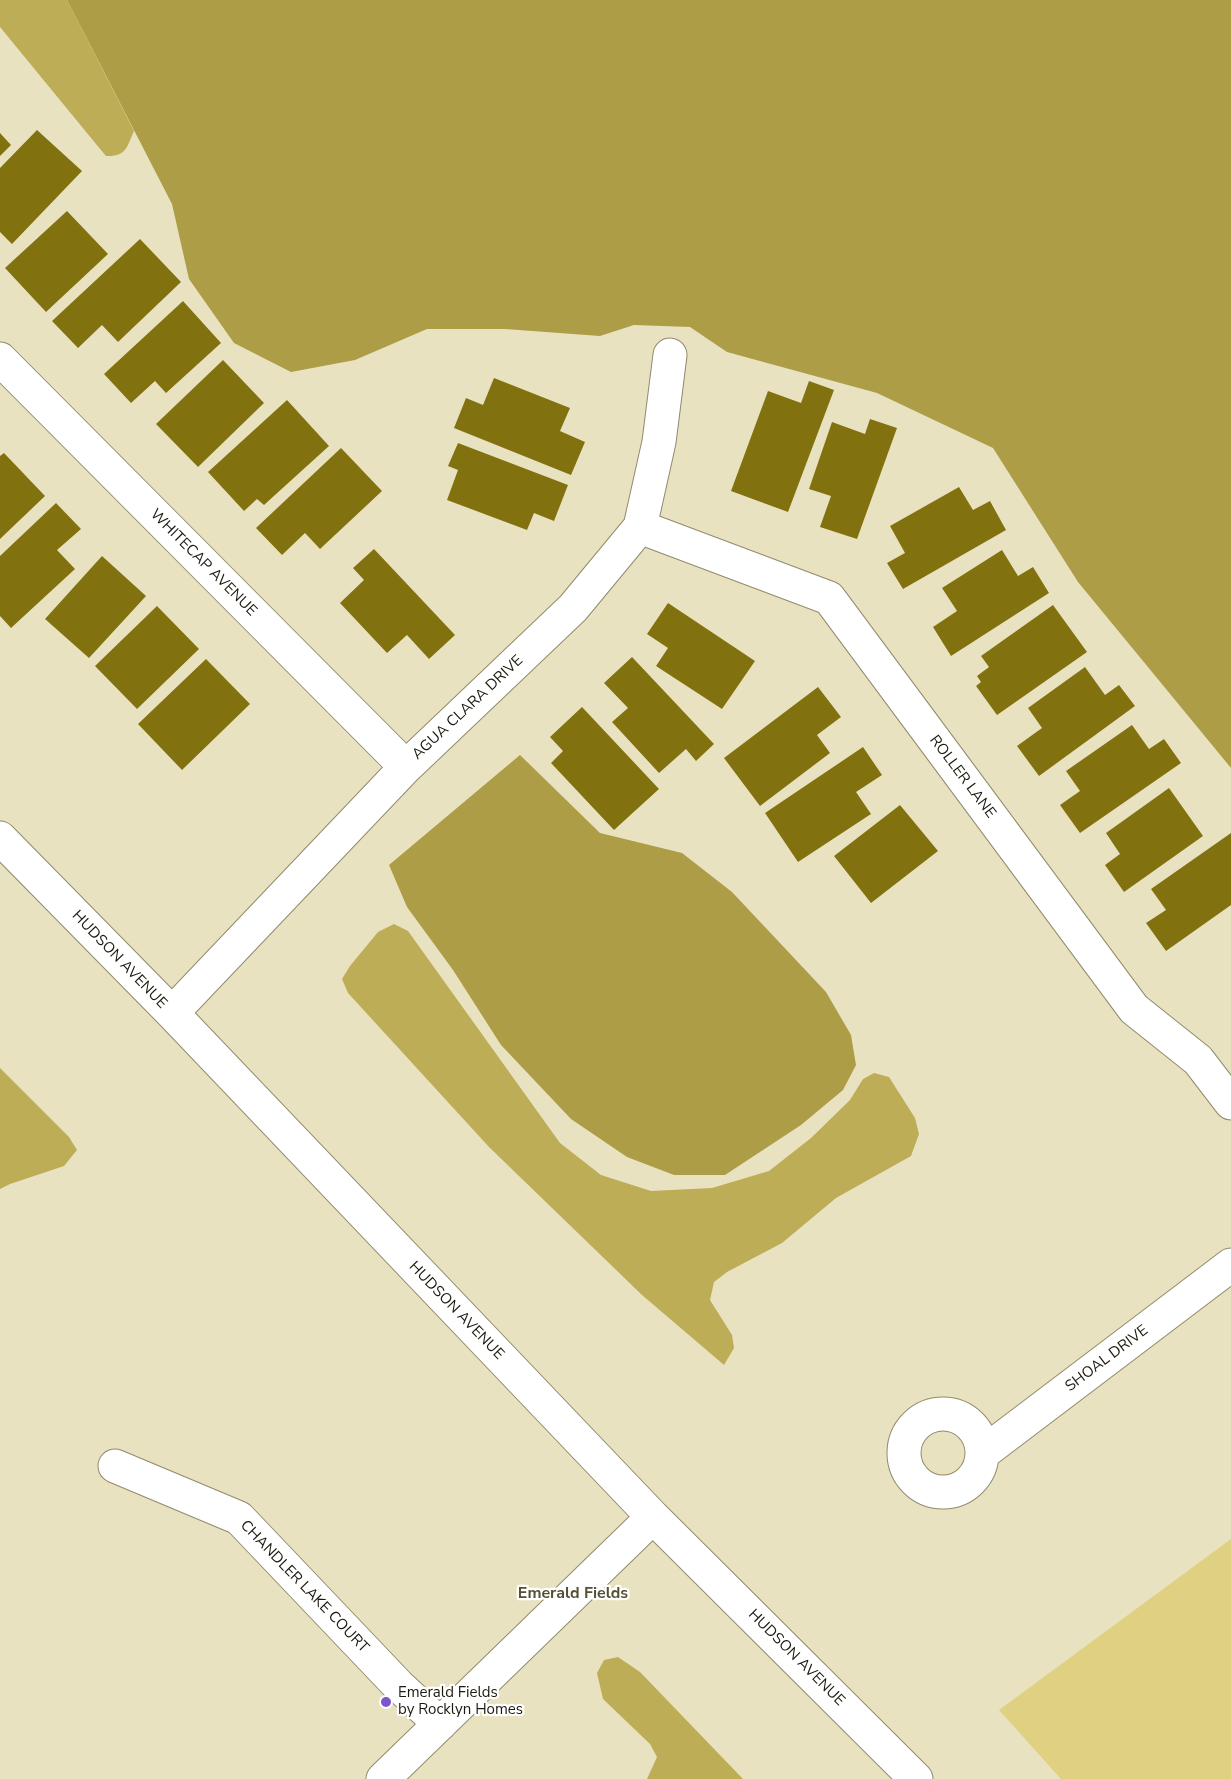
<!DOCTYPE html>
<style>
body{margin:0}
canvas{display:block;background:#e8e2c1}
</style>
<canvas width="1231" height="1779"></canvas>
<script>
const g = document.querySelector('canvas').getContext('2d');
g.lineJoin = 'round';
function fillPath(path, color) { g.fillStyle = color; g.fill(path, 'evenodd'); }
function trace(path, color, width, dash) { g.strokeStyle = color; g.lineWidth = width; g.lineCap = dash ? 'butt' : 'round'; g.setLineDash(dash || []); g.stroke(path); }
function write(font, color, halo, rows, align = 'center') {
  g.font = font + ' "Nunito Sans",sans-serif'; g.lineWidth = 4.5; g.setLineDash([]); g.textBaseline = 'middle'; g.strokeStyle = halo; g.fillStyle = color; for (const [text, x, y, turn = 0] of rows) {
    g.save(); g.translate(x, y); g.rotate((+turn || 0) * Math.PI / 180); g.textAlign = isNaN(turn) ? turn : align; if (halo) g.strokeText(text, 0, 0); g.fillText(text, 0, 0); g.restore();
  }
}
const green = new Path2D(`
 M1231,1539V1779H1061L999,1710Z`);
const forest = new Path2D(`
 M67,0H1231V768L1078,582L993,448L877,393L727,352L690,327L634,325L600,336L505,329H427L355,360L291,372L234,343L189,279L172,204Z
 M520,755L600,833L682,853L732,892L826,992L851,1035L856,1065L843,1090L801,1125L725,1175H674L627,1157L571,1119L501,1045L453,970L407,907L389,865Z`);
const water = new Path2D(`
 M0,0H67L134,131C127,147 126,157 106,156L96,144L0,27Z
 M394,924L408,931L560,1143L601,1175L651,1191L712,1188L769,1171L811,1138L850,1100L863,1079L874,1073L889,1077L915,1118L919,1134L911,1156L836,1198L782,1243L727,1272L714,1282L710,1300L732,1335L734,1348L724,1365L642,1295L489,1147L348,993L342,979L350,966L378,932Z
 M0,1068L69,1137L77,1150L64,1166L10,1184L0,1189Z
 M618,1657L640,1672L743,1779H647L657,1757L650,1744L603,1699L597,1673L604,1660Z`);
const building = new Path2D(`
 M37,130L82,171L12,244L0,232V168Z
 M0,133L11,145L0,156Z
 M67,211L108,254L46,312L5,268Z
 M140,239L181,282L118,342L102,325L78,348L52,321Z
 M183,301L221,343L166,393L155,381L131,403L104,374Z
 M223,360L264,403L198,467L156,424Z
 M494,378L570,408L560,431L585,442L571,475L454,428L466,398L483,405Z
 M809,381L834,390L788,512L731,491L768,391L801,403Z
 M287,400L329,446L264,505L257,499L244,511L208,472Z
 M870,419L897,428L857,539L820,527L831,496L809,489L832,422L865,434Z
 M458,443L568,485L554,521L534,513L527,530L447,500L458,470L448,466Z
 M341,448L382,491L320,549L305,533L282,555L256,528Z
 M4,453L45,496L0,539V456Z
 M959,487L973,510L990,501L1006,530L903,589L887,563L905,553L890,526Z
 M56,503L81,529L57,550L75,569L11,628L0,616V556Z
 M374,549L455,635L429,659L407,635L387,653L340,603L364,580L353,568Z
 M1002,550L1018,576L1033,567L1049,593L951,656L933,627L957,611L942,588Z
 M102,556L146,596L89,658L45,619Z
 M668,603L755,661L722,709L656,666L668,648L647,634Z
 M1053,605L1087,652L997,715L976,686L981,682L977,676L989,667L981,656Z
 M157,606L199,649L137,709L95,666Z
 M632,657L714,744L696,761L686,749L659,773L612,722L628,708L604,683Z
 M206,659L250,704L182,770L138,724Z
 M1085,667L1105,695L1119,685L1135,706L1039,776L1017,746L1042,728L1028,708Z
 M818,687L841,717L817,735L830,753L760,806L724,758Z
 M582,707L659,789L614,830L551,763L563,751L550,737Z
 M1132,725L1149,749L1164,739L1181,763L1080,833L1060,805L1080,791L1066,771Z
 M863,747L882,775L856,792L871,814L798,862L765,813Z
 M1169,788L1203,836L1124,892L1105,865L1120,854L1106,833Z
 M900,805L938,851L871,903L834,856Z
 M1231,833V905L1166,951L1146,923L1166,910L1151,889Z`);
const minor = new Path2D(`
 M0,359L406,767
 M640,527L829,598L1134,1009L1198,1060L1231,1103
 M0,838L172,1013L653,1517L916,1779
 M172,1013L406,767L573,608L640,527L659,442L670,355
 M904 1453a39 39 0 1 1 78 0a39 39 0 1 1-78 0Z
 M983,1453L1231,1265
 M115,1466L239,1518L398,1685L440,1724
 M383,1779L653,1517`);
const markers = [
 [386,1702,6,"#7b54ce"]
];
const streetNames = [
 ["WHITECAP AVENUE",203,563,45],
 ["AGUA CLARA DRIVE",468,708,-43],
 ["ROLLER LANE",962,777,53],
 ["HUDSON AVENUE",119,960,46],
 ["HUDSON AVENUE",456,1311,46],
 ["SHOAL DRIVE",1107,1359,-37],
 ["CHANDLER LAKE COURT",304,1587,46],
 ["HUDSON AVENUE",796,1658,45]
];
const poiNames = [
 ["Emerald Fields",398,1693],
 ["by Rocklyn Homes",398,1710]
];
const neighbourhoodNames = [
 ["Emerald Fields",573,1594]
];
fillPath(green, '#dfd181');
fillPath(forest, '#ad9d46');
fillPath(water, '#bdad56');
fillPath(building, '#82720f');
trace(minor, '#918b6d', 35);
trace(minor, '#fff', 33);
for (const [x, y, r, color] of markers) { const dot = new Path2D(); dot.arc(x, y, r, 0, 2 * Math.PI); g.fillStyle = color; g.fill(dot); trace(dot, '#fff', 2); }
write('15px', '#1c1a0e', '#fff', streetNames);
write('15px', '#1c1a0e', '#fff', poiNames, 'left');
write('bold 16px', '#554f33', '#fff', neighbourhoodNames);
</script>
